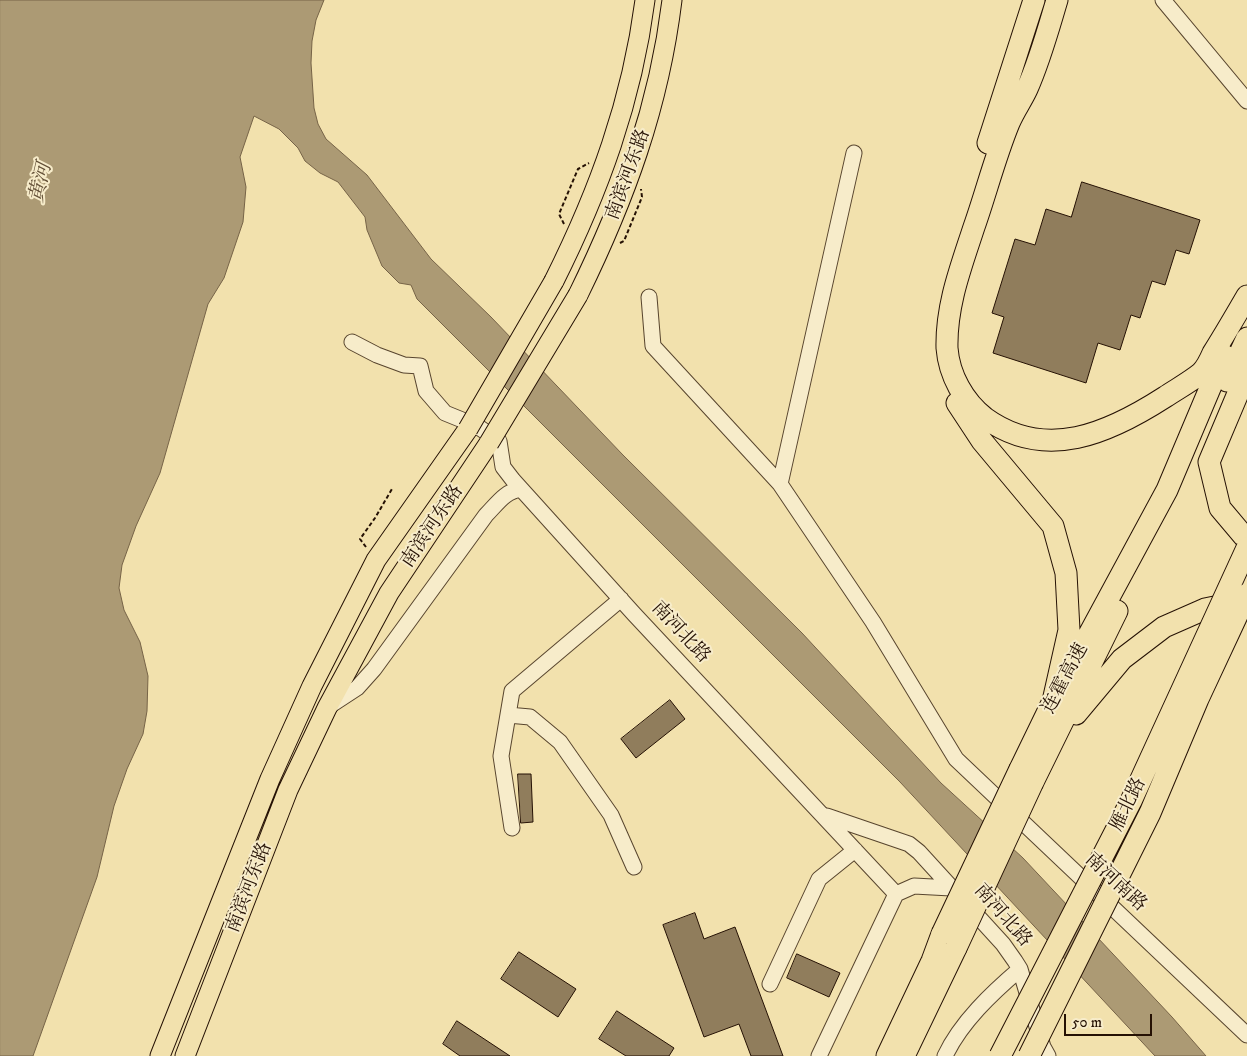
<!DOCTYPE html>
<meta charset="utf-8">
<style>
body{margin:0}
#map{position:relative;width:1247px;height:1056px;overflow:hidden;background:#f2e1ad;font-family:"IM FELL DW Pica",serif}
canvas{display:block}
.scale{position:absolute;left:1064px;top:1014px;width:88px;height:22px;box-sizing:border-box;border:2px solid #251104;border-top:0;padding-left:6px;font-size:15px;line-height:18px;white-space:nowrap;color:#251104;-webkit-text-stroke:4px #f7ecca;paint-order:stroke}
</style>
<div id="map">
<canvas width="1247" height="1056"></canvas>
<div class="scale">50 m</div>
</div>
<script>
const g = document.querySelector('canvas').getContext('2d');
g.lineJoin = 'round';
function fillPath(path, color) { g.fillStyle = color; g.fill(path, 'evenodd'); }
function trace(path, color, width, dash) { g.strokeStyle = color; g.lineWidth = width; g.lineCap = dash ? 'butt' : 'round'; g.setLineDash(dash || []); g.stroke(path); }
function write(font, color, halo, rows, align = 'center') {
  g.font = font + ' "IM FELL DW Pica","Noto Serif SC",serif'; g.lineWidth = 4; g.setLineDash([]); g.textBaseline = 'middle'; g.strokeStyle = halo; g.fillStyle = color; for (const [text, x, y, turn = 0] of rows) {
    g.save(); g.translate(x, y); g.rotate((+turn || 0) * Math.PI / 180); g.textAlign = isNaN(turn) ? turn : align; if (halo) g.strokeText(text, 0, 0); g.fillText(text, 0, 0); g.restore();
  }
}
const water = new Path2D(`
 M0,0H324L316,20L312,41L311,63L314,108L318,124L326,139L367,175L431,259L491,317L623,455L802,633L941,783L1023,858L1172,1017L1206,1056H1155L900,782L417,299L411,285L399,283L382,266L367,230L365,217L338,182L320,173L305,161L298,148L279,129L254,116L240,157L246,187L243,222L224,278L208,304L160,473L136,526L122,565L119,588L124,610L140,642L148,676L147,711L143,734L127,769L114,806L97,877L33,1056H0Z`);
const building = new Path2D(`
 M1082,182L1200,220L1189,254L1176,250L1165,285L1152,281L1140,318L1131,315L1120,350L1098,343L1086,383L993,353L1004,317L992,313L1015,239L1035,245L1046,209L1071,217Z
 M670,700L685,719L636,758L621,739Z
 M518,774H531L533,822L521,823Z
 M695,913L704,939L735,927L783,1056H751L739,1024L704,1037L663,925Z
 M519,952L576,989L558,1017L501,979Z
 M797,954L840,973L829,997L787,978Z
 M617,1011L674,1048L669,1056H626L599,1039Z
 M457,1021L510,1056H460L443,1044Z`);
const path = new Path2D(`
 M564,224L559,214L578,169L589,163
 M620,243L624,241L642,197L641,189
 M366,547L360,539L375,518L392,489`);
const minor = new Path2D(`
 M1163,0L1247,101
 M649,297L653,346L780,484L873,622L956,759L1247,1035
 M352,342L377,355L404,365L420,366L426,391L445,413L477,426L499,441L503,467L513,480L634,614L896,894L914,886L951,888
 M780,484L854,153
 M328,707L357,688L374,669L486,515C497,504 505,491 521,489
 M508,715L530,717L560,742L611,815L634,867
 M827,816L909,844L919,852L1003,944L1015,961L1020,969L1043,1047L1048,1056
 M512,828L501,756L512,691L621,599
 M770,984L819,879L855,850
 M819,1056L896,894
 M945,1056C961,1022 992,993 1020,969`);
const major = new Path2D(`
 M554,281C599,191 632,101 645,0
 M578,295C625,199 659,107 672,0
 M160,1056L270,779L312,686L376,560L468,429
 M185,1056L288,790L327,708L389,593L489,443`);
const highway = new Path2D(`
 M1057,0C1048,30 1040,60 1027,89C1022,100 1014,111 1009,123C995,157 986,193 974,227C961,267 946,305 947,348C949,375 964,402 985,418C1046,462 1109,433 1165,397C1177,389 1190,382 1201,373C1206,368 1210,360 1213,353C1225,334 1236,315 1247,296
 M988,143L1034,0
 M1247,372L1209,462L1220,508L1247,540
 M1227,381L1247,338
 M957,403L982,441L1053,526L1066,573L1069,630L1053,701
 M1076,714L1122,659L1164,627L1205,609L1234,603
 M1020,769L1053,701L1167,490L1224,355
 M1033,782L1117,611
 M887,1056L932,961L942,934
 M904,1056L956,948`);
const majorBridge = new Path2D(`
 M468,429L554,281
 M489,443L578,295`);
const highwayBridge = new Path2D(`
 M942,934L1020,769
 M956,948L1033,782
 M1000,1056L1131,801L1247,548
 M1029,1056L1150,813L1198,699L1247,594`);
const streetNames = [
 ["南滨河东路",629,175,-70],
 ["南滨河东路",433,527,-56],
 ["南河北路",680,633,47],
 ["连霍高速",1066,679,-62],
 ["雁北路",1129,805,-64],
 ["南河南路",1115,883,43],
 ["南滨河东路",250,888,-69],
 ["南河北路",1002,916,49]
];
const waterNames = [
 ["黄河",42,183,-77]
];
fillPath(water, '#ac9a74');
trace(water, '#766347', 1);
fillPath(building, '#907d5c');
trace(building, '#251104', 1);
trace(minor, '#58452e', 17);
trace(major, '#251104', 21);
trace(highway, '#251104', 23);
trace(path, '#251104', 2, [4, 2.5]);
trace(minor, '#f7ecca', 15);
trace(major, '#f2e1ad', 19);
trace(highway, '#f2e1ad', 21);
trace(majorBridge, '#251104', 21, []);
trace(highwayBridge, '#251104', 23, []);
trace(majorBridge, '#f2e1ad', 19);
trace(highwayBridge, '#f2e1ad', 21);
write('19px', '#251104', '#f7ecca', streetNames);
write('italic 20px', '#624f36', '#f7ecca', waterNames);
</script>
